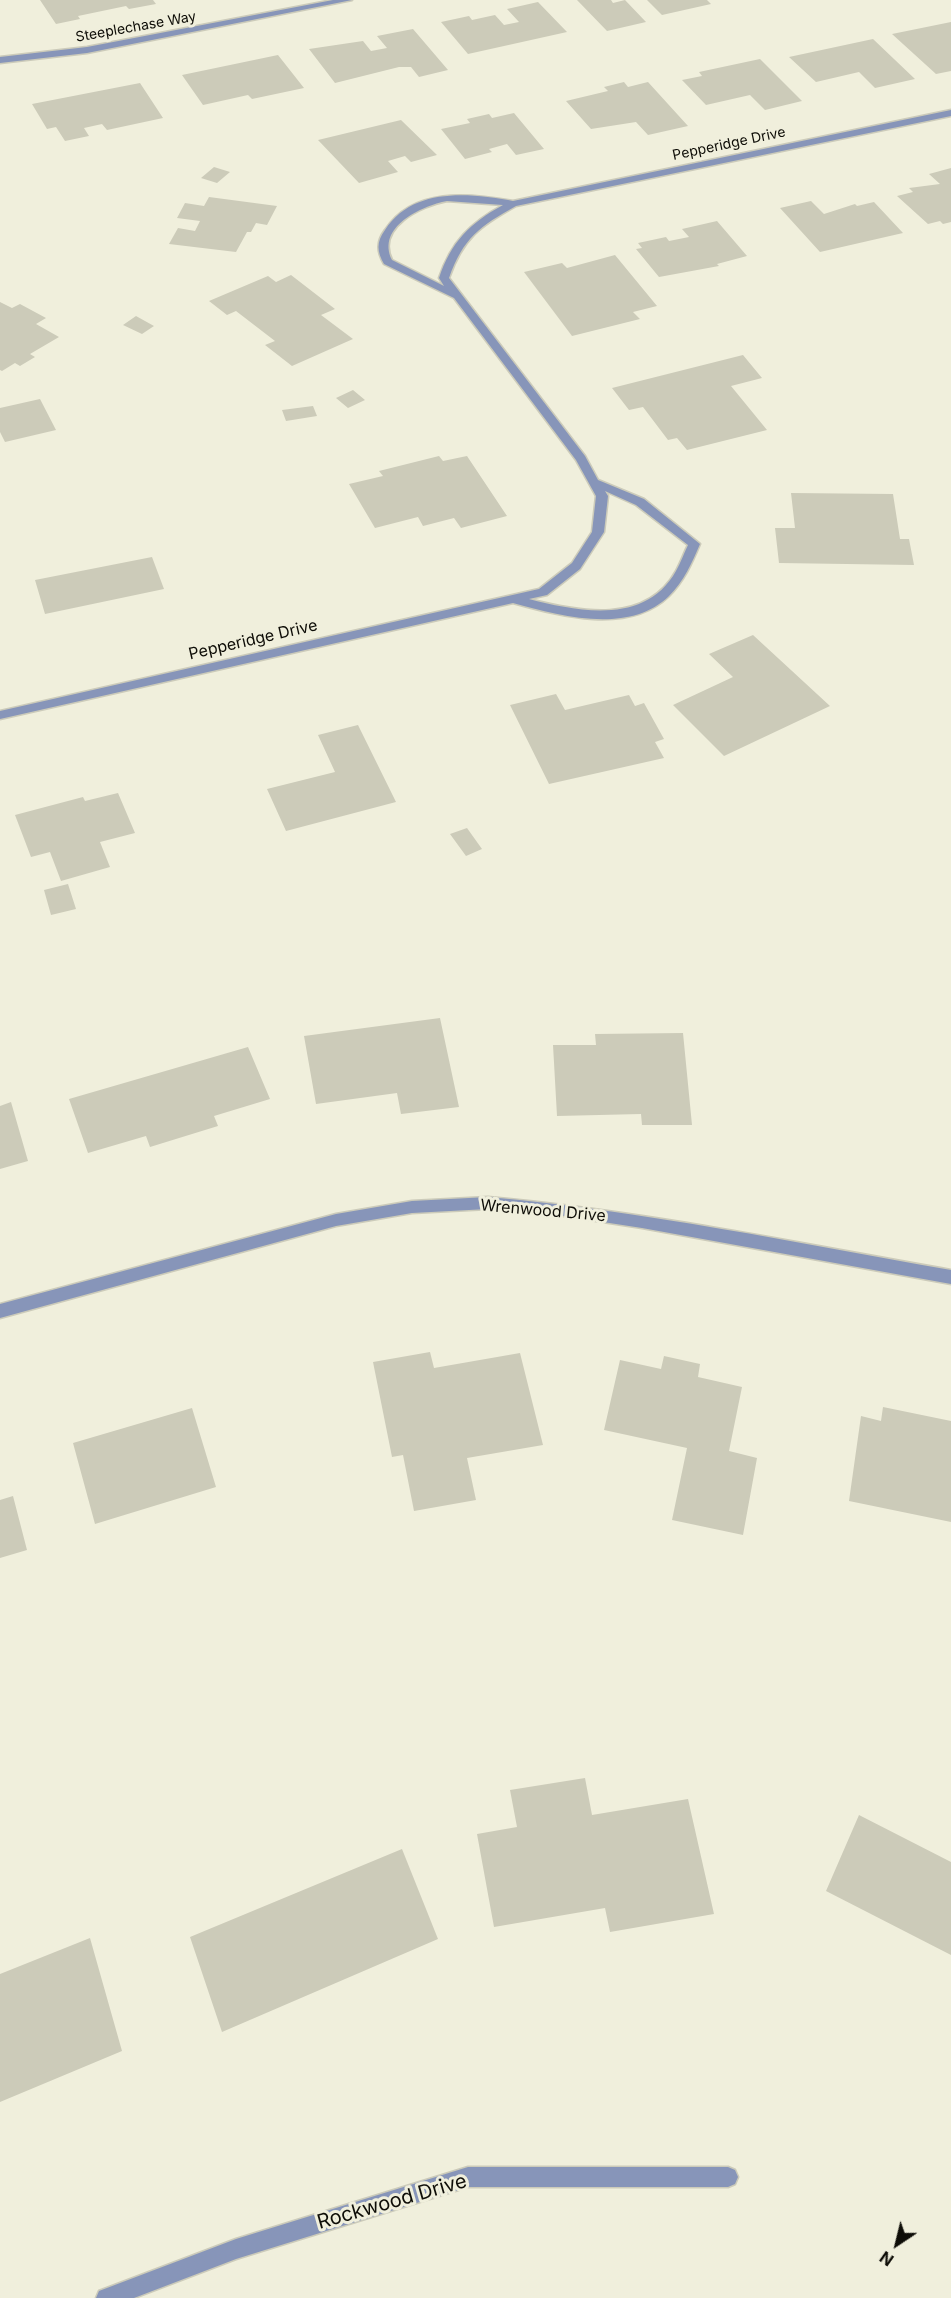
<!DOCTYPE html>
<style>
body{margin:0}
#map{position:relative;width:951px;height:2298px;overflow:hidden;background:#f0efdc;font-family:Inter,sans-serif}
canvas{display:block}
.north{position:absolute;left:867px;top:2214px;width:60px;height:60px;-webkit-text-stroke:4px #f0efdc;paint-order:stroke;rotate:215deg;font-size:16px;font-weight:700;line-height:24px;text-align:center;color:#0e0d07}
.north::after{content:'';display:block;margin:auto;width:21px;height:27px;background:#0e0d07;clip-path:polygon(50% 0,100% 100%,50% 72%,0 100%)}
</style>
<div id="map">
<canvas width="951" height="2298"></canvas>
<div class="north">N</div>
</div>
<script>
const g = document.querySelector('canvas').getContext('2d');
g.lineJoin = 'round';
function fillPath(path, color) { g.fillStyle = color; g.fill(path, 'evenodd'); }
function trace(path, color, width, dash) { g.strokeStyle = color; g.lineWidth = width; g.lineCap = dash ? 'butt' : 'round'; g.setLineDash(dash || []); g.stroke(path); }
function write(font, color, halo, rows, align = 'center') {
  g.font = font + ' Inter,sans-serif'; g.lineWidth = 6; g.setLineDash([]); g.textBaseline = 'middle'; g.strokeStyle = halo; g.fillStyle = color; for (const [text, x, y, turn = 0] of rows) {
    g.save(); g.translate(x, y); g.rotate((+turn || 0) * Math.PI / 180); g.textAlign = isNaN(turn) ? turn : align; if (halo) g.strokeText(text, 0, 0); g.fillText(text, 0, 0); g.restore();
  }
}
const building = new Path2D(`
 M40,0H153L156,4L129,9L126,6L78,16L80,19L56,24Z
 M577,0H611L613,3L625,0L646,22L607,31Z
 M647,0H707L711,4L662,15Z
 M538,2L567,32L468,54L441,22L469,16L472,20L495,15L504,25L519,22L507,9Z
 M951,22V71L936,74L892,34Z
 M413,29L448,70L419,77L411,67H399L335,83L309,49L363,41L371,51L387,48L377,36Z
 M873,39L915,79L875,88L859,72L816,82L789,57Z
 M278,55L304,88L252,99L248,95L203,105L182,75Z
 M760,59L802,101L765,110L750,95L706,105L682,80L702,76L699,72Z
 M624,82L628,87L648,82L688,126L648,135L636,122L591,129L566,101L608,91L604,87Z
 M140,83L163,118L107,130L102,124L84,128L89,136L65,141L56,127L47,129L32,104Z
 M514,113L544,149L516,155L507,144L489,149L492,152L465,159L441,129L470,123L467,119L489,114L492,118Z
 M401,120L437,155L411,162L405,156L388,161L398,172L359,183L318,140Z
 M214,167L230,172L217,183L201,178Z
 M951,168V222L943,224L940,221L928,224L897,196L913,192L909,188L940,184L929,174Z
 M209,197L277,206L267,225L256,223L251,232H247L236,252L169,244L178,228L195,231L200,221L177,218L185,203L204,206Z
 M811,201L824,214L855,204L857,206L874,202L903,233L820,252L780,208Z
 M717,221L747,256L717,264L719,266L659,277L636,249L642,248L638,243L666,237L669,241L689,237L682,229Z
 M615,255L657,306L633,312L640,319L572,336L524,272L562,263L567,268Z
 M291,275L335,309L321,315L353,339L292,366L265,345L275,341L236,311L227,315L209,301L268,276L276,282Z
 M0,302L12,308L20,304L46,318L36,324L59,337L30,354L35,357L20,366L15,363L2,371L0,370Z
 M136,316L154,326L142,334L123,325Z
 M743,355L762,378L731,386L767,430L687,450L677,438L668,440L643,407L629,410L612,388Z
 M353,390L365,400L348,408L336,398Z
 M40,399L56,430L5,442L0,432V408Z
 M313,406L317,416L286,421L282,410Z
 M439,456L443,461L467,456L507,516L461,528L454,518L423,526L418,517L375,528L349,484L383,476L379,471Z
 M791,493L893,494L900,539H909L914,565L779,563L775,528H795Z
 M152,557L164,589L45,614L35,580Z
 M753,635L830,706L724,756L673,705L733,677L709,654Z
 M556,694L565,710L629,695L635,706L644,703L664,739L655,742L664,758L549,784L510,705Z
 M358,725L396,802L286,831L267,789L335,772L318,735Z
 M118,793L135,833L100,842L110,867L61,881L50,852L31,857L15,815L83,797L85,801Z
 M467,828L482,849L466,856L450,834Z
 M68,884L76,909L51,915L44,890Z
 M440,1018L459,1107L401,1114L397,1093L316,1104L304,1036Z
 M683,1033L692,1125H642L641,1114L557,1116L553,1045H596L595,1034Z
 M248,1047L270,1099L214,1116L218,1126L150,1147L146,1136L88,1153L69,1099Z
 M11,1102L28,1161L0,1169V1106Z
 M430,1352L434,1368L520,1353L543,1445L467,1458L476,1500L414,1511L403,1455L392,1457L373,1362Z
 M664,1356L700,1364L698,1377L742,1387L729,1451L757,1458L743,1535L672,1520L687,1448L604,1430L620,1360L661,1369Z
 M883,1407L951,1421V1522L849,1501L861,1416L881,1421Z
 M192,1408L216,1487L95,1524L73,1443Z
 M13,1496L27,1550L0,1558V1500Z
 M585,1778L592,1815L688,1799L714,1914L610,1932L605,1908L494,1927L477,1834L517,1827L510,1790Z
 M859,1815L951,1862V1955L826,1891Z
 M402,1849L438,1939L222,2032L190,1937Z
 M90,1938L122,2051L0,2102V1974Z`);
const minor = new Path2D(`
 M333,0H352L87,53L0,63V57L87,47Z
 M951,110V116L516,206C480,226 463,238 449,278L585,456L598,480L644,499L700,544C692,563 684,581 669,596C629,635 560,616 513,603L0,719V711L539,589L572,563L592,532L596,496L576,460L454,298L384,264C377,252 376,242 385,230C413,187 469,193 513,201ZM447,201L503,205C470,223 451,242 439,278L444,286L392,260C376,227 421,206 447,201ZM605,491L636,505L688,545C684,553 681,562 676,571C646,625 579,612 529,599L547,595L580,569L604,532L608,496Z
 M488,1197C644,1211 797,1243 951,1270V1284L642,1228L564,1216L488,1209L412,1213L336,1226L0,1318V1304L336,1214L412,1201Z
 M468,2167H728L735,2170L738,2177L735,2184L728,2187H468L236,2259L134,2298H96L99,2291L236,2239Z`);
const farStreetnames = [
 ["Steeplechase Way",136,27,-10],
 ["Pepperidge Drive",729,144,-12]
];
const streetNames = [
 ["Pepperidge Drive",253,640,-13],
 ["Wrenwood Drive",543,1211,5]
];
const nearStreetnames = [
 ["Rockwood Drive",392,2202,-16]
];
fillPath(building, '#cccbb9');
trace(minor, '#cccbba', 3);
fillPath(minor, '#8795b9');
write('14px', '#0e0d07', '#f0efdc', farStreetnames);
write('16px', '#0e0d07', '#f0efdc', streetNames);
write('20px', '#0e0d07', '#f0efdc', nearStreetnames);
</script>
